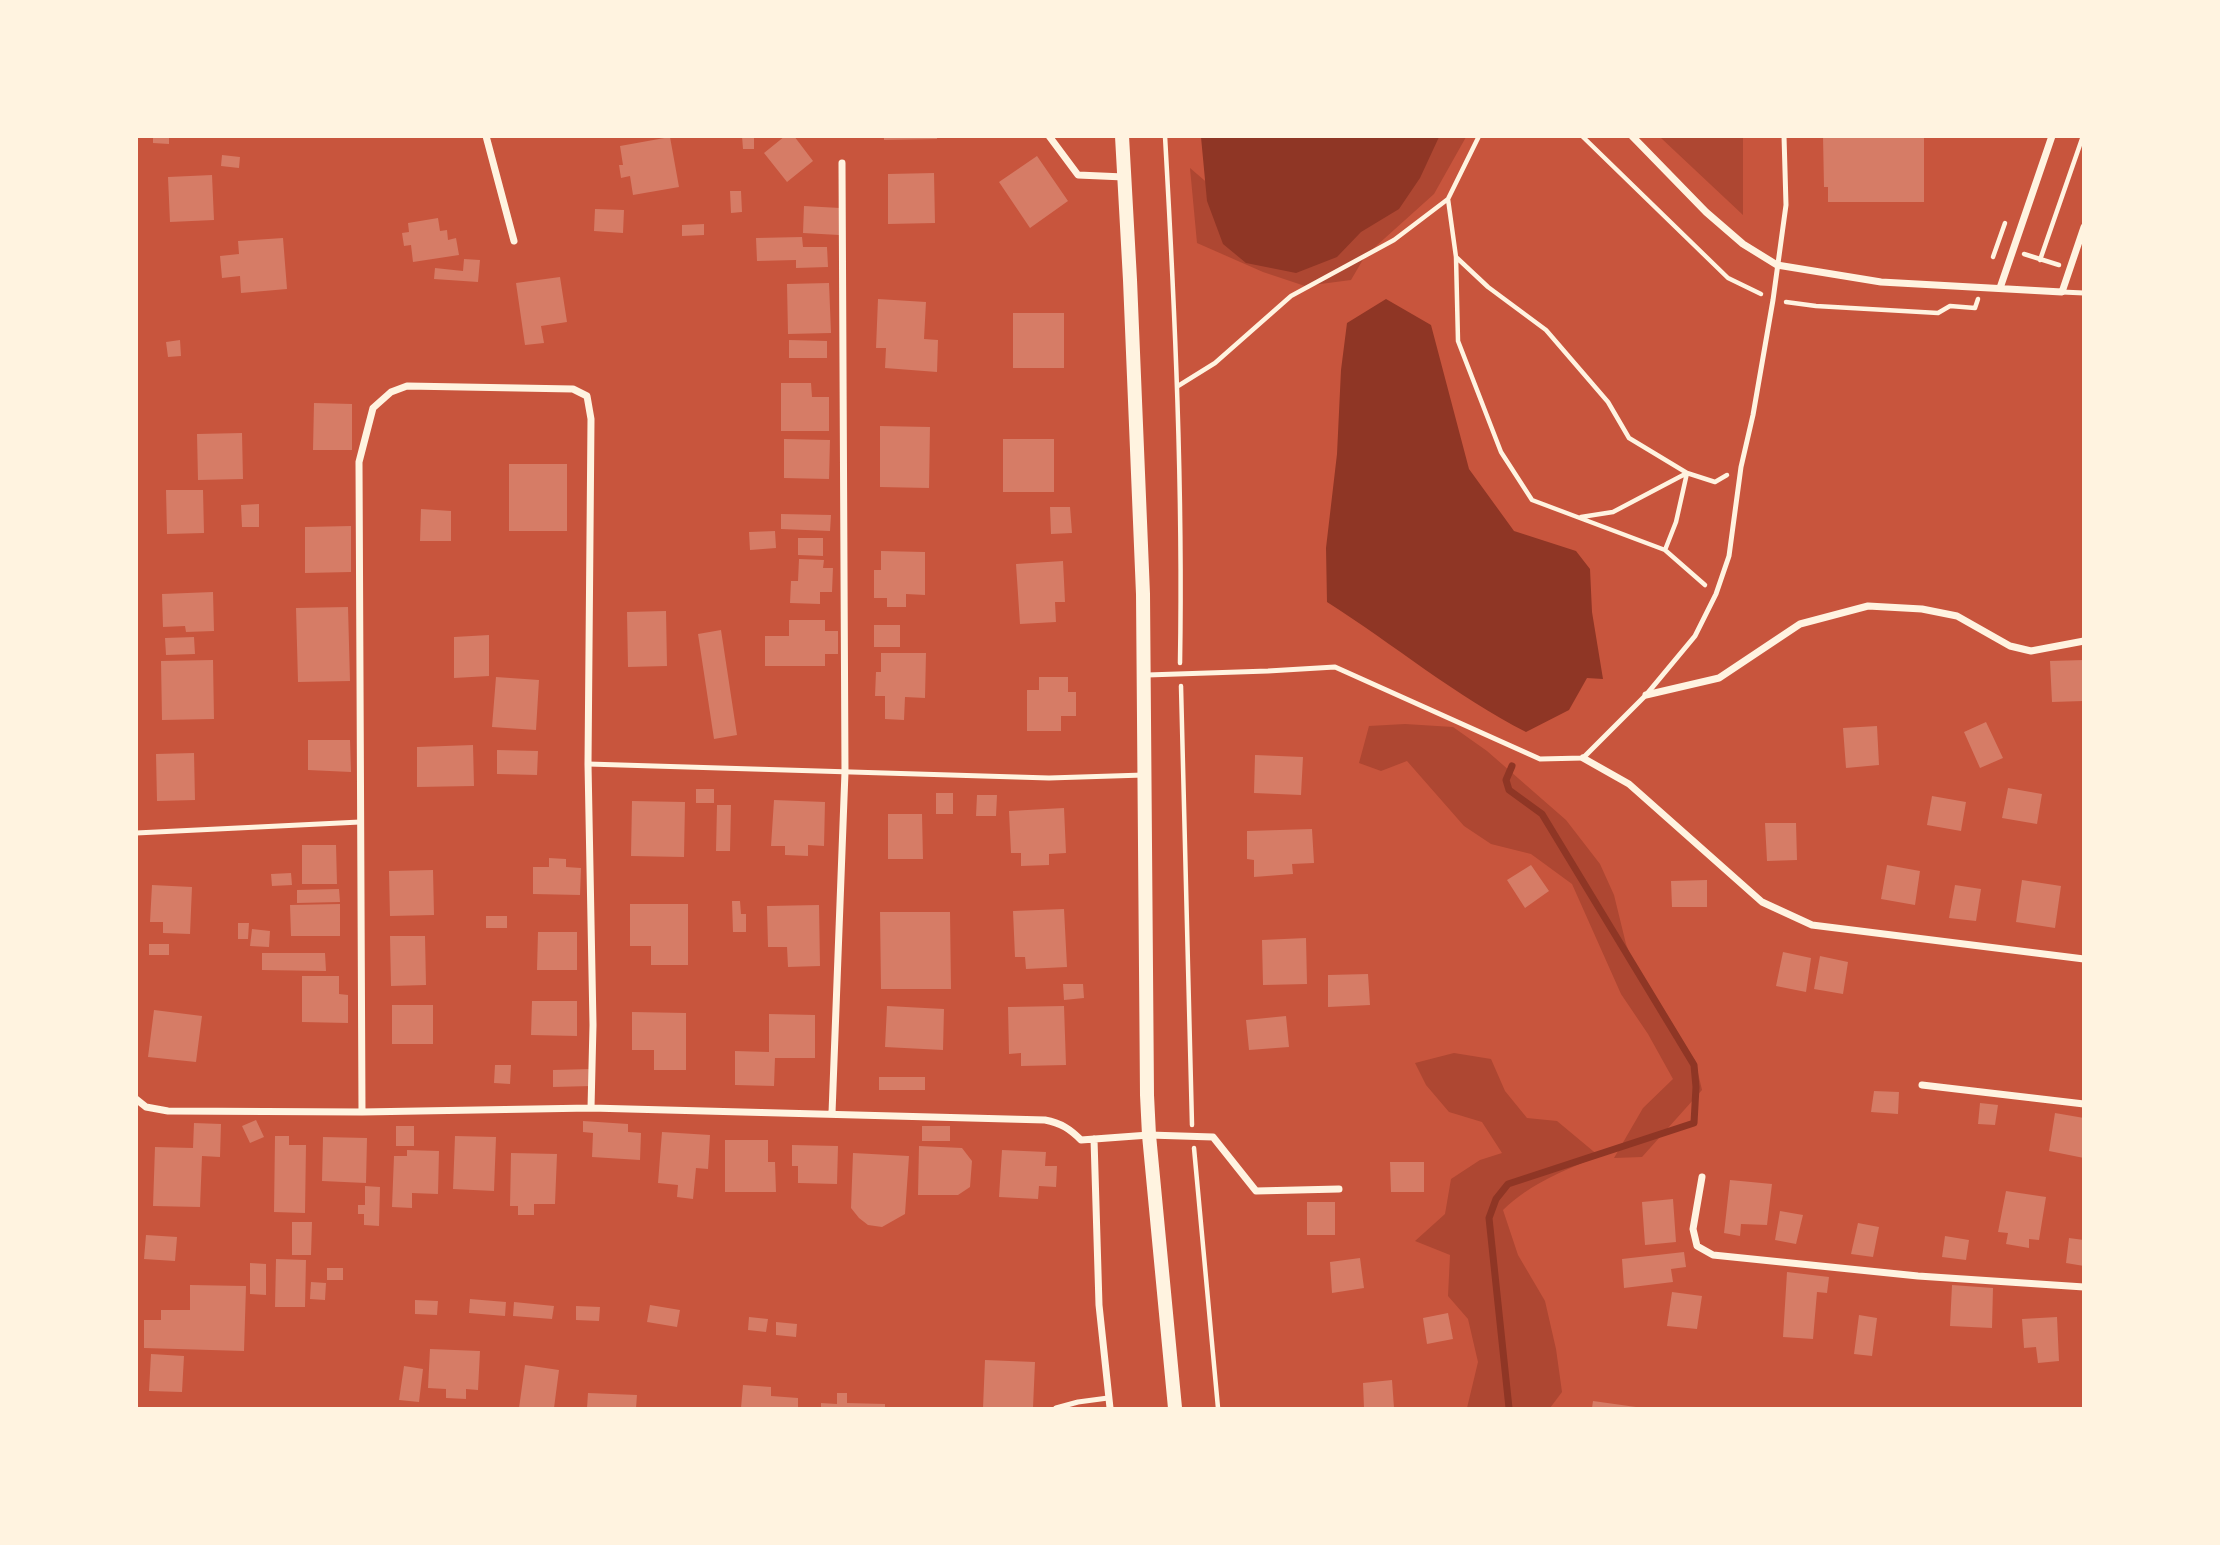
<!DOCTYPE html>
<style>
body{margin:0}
#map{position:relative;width:2220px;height:1545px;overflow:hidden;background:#c8553d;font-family:"Times New Roman",serif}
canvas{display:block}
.frame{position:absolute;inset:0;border:138px solid #fff3e0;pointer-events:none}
</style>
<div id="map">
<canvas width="2220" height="1545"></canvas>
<div class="frame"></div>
</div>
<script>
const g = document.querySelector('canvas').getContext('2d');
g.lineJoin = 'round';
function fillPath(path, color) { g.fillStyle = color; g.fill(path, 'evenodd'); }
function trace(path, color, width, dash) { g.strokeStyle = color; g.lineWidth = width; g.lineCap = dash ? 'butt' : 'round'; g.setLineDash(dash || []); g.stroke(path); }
const green = new Path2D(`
 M1661,136L1743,137V215L1661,138Z
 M1404,137H1466L1434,194L1365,256L1351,280L1305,286L1263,272L1197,243L1190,168L1239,210Z
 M1405,724L1453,727L1487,751L1566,820L1600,864L1614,895L1626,944L1642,985L1662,1007L1675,1040L1695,1060L1702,1090L1642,1157L1614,1158L1643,1108L1673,1079L1648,1034L1621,994L1572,884L1531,854L1491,844L1464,826L1407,761L1381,771L1359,763L1369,726Z
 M1454,1053L1491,1059L1505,1091L1527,1118L1557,1121L1599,1156C1563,1171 1531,1183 1503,1210L1518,1255L1545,1301L1556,1349L1562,1392L1550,1408H1467L1478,1362L1468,1319L1448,1296L1450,1255L1415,1241L1445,1214L1451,1179L1480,1160L1502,1153L1482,1122L1449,1112L1426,1085L1415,1063Z`);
const water = new Path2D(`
 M1201,137V136L1439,137L1420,178L1399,209L1361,232L1337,257L1296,273L1246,263L1223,244L1207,201Z
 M1386,299L1431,325L1469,469L1514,531L1576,551L1590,569L1592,612L1603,679L1587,678L1569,710L1526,732C1457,697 1393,644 1327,602L1326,548L1337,454L1341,370L1347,323Z`);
const stream = new Path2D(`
 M1509,1408L1489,1218L1496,1199L1508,1184L1694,1123L1696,1087L1694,1065L1542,814L1509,790L1506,780L1512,766`);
const building = new Path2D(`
 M153,136H169V144L153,143Z
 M742,136H754V149H743Z
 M785,136H794L813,161L787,182L764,153Z
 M884,136H937V139L884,140Z
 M1823,136H1924V202H1828V187H1824Z
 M670,137L679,187L633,195L630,176L621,178L619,165H623L620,146Z
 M222,155L240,157L239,168L221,166Z
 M1037,156L1068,201L1030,228L999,182Z
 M934,173L935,223L888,224V174Z
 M212,175L214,220L170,222L168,177Z
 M730,191H741L742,212L731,213Z
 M804,206L840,208L839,235L803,233Z
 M595,209L624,210L623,233L594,231Z
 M438,218L440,231L447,230L448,240L456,238L459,255L413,262L411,245L404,246L402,233L409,232L408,223Z
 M704,224V235L682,236V225Z
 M802,237L803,247H827L828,267L796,268V260L757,261L756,238Z
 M283,238L287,289L241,293L240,276L222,278L220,256L239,254L238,241Z
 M464,259L480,260L478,282L434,279L435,268L463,271Z
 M560,277L567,322L541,326L544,343L525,345L516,283Z
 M829,283L831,333L788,334L787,284Z
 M878,299L926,302L924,339L938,340L937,372L885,368L886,348H876Z
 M1013,313H1064V368H1013Z
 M180,340L181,356L168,357L166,342Z
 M789,340L827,341V358H789Z
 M781,383H811L812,397H829V431H781Z
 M314,403L352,404V450H313Z
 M880,426L930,427L929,488L880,487Z
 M242,433L243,479L198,480L197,434Z
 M784,439L830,440L829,479L784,478Z
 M1003,439H1054V492H1003Z
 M509,464H567V531H509Z
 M166,490H203L204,533L167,534Z
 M259,504V527H242L241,505Z
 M1050,507H1070L1072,533L1051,534Z
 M421,509L451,511V541H420Z
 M781,514L831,515L830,531L781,529Z
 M351,526V572L305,573V527Z
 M775,531L776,548L750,550L749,532Z
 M798,538H823V556L798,555Z
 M881,551L925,552V595L906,594V607H887V598H874V570H881Z
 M799,559L824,560L823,568H833L832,592H820V604L790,603L791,581H798Z
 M1063,561L1065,602H1055L1056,622L1020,624L1016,564Z
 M213,592L214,631L186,632L185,626L163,627L162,594Z
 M348,607L350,681L298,682L296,608Z
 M666,611L667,666L628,667L627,612Z
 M789,620H825V631H838V654H825V666H765V636H789Z
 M874,625H900V647H874Z
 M721,630L737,735L714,739L698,634Z
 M489,635V676L454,678V637Z
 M194,637L195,654L166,655L165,638Z
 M881,653H926L925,698L905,697L904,720L885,719V696H875L876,672H881Z
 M213,660L214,719L162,720L161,661Z
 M2084,660V701L2052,702L2050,661Z
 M496,677L539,680L536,730L492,727Z
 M1039,677H1068V692H1076V716H1061V731H1027V690H1039Z
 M1986,722L2003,758L1980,768L1964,732Z
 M1877,726L1879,765L1846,768L1843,728Z
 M308,740H350L351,772L308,770Z
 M473,745L474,786L417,787V747Z
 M497,750L538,751L537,775L497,774Z
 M194,753L195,800L157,801L156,754Z
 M1255,755L1303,757L1301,795L1254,793Z
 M2008,788L2042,794L2037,824L2002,818Z
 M696,789H714V803H696Z
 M936,793H953V814H936Z
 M977,795H997L996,816H976Z
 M1932,796L1966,802L1961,831L1927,825Z
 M774,800L825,802L824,846L808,845V856L785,855V846H771Z
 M632,801L685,802L684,857L631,856Z
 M717,805H731L730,851H716Z
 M1064,808L1066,853L1049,854V865L1021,866V853H1011L1009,811Z
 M888,814H922L923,859H888Z
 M1765,823H1796L1797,860L1767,861Z
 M1312,829L1314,863L1292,864L1293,874L1254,877V860L1247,859V831Z
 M302,845H336L337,884H302Z
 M549,858L566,859V867L581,868L580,895L533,894V867H549Z
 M1531,865L1549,891L1525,908L1507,880Z
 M1887,865L1920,871L1915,905L1881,899Z
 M433,870L434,915L390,916L389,871Z
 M291,873L292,885L272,886L271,874Z
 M1707,880V907H1672L1671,881Z
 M2022,880L2061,886L2055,928L2016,922Z
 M152,885L192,887L190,934L163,933V922H150Z
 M1955,885L1981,889L1976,921L1949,918Z
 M339,889L340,902L297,903V890Z
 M732,901H740L741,914H746V932H733Z
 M340,904V936H291L290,905Z
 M630,904H688V965H651V946H630Z
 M819,905L820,966L788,967L787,947H768L767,906Z
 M1064,909L1067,967L1026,969L1025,957H1015L1013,911Z
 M880,912H950L951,989H881Z
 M486,916H507V928H486Z
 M238,923H249L248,939H238Z
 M252,929L270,931L269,947L250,946Z
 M538,932H577V970H537Z
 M390,936H425L426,985L391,986Z
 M1306,938L1307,984L1263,985L1262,940Z
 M149,944H169V955H149Z
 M1783,952L1811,958L1806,992L1776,986Z
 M262,953H325L326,971L262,970Z
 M1820,956L1848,962L1843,994L1814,989Z
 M1368,974L1370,1005L1328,1007V975Z
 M302,976H339V994L348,995V1023L302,1022Z
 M1063,984H1083L1084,998L1064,1000Z
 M532,1001H577V1036L531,1035Z
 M392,1005H433V1044H392Z
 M887,1006L944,1009L943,1050L885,1047Z
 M1064,1006L1066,1065L1021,1066V1053L1009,1054L1008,1007Z
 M154,1010L202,1016L196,1062L148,1057Z
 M632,1012L686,1013V1070H654V1050H632Z
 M769,1014L815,1015V1058H775L774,1086L735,1085V1051L769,1052Z
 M1286,1016L1289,1047L1249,1050L1246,1020Z
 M495,1065H511L510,1084L494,1083Z
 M591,1069V1086L553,1087V1070Z
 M879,1077H925V1090H879Z
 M1874,1091L1899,1092L1898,1114L1871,1112Z
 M1980,1103L1998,1105L1995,1125L1978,1124Z
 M2055,1113L2084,1118V1158L2049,1151Z
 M256,1120L264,1137L250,1143L242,1126Z
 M583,1121L628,1124V1132L641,1133L640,1160L592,1157L593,1133L583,1132Z
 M194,1123L221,1124L220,1157L202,1156L200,1207L153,1206L155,1147L193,1148Z
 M396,1126H414V1146H396Z
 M922,1126H950V1141H922Z
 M662,1132L710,1135L708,1169L696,1168L693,1199L677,1197L678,1185L658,1183Z
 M275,1136H289V1145H306L305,1213L274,1212Z
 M455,1136L496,1137L494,1191L453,1189Z
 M323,1137L367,1138L366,1183L322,1181Z
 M725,1140H768V1162H775L776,1192H725Z
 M792,1145L838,1146L837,1184L798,1183V1166H792Z
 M919,1146L962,1148L972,1161L970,1187L958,1195H918Z
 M407,1150L439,1151L438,1194L412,1193V1208L392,1207L394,1156H407Z
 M1002,1150L1046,1152L1045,1166H1057L1056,1187L1039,1186L1038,1199L999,1197Z
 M511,1153L557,1154L555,1204H534V1215H518V1206H510Z
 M853,1153L909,1156L905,1214L882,1227L868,1225L859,1218L851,1208Z
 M1390,1162H1424V1192H1391Z
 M1730,1180L1772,1184L1767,1225L1741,1224L1740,1236L1724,1233Z
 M365,1186L380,1187L379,1226L364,1225V1214H358V1205H365Z
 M2006,1191L2046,1197L2039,1240L2029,1239V1248L2006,1244L2008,1233L1998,1232Z
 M1673,1199L1676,1242L1645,1245L1642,1202Z
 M1307,1202H1335V1235H1307Z
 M1780,1211L1803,1215L1796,1244L1775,1240Z
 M292,1222H312L311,1255H292Z
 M1858,1223L1879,1227L1873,1257L1851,1254Z
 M146,1235L177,1237L175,1261L144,1259Z
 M1945,1236L1969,1240L1966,1260L1942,1257Z
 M2069,1238L2084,1240V1266L2066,1263Z
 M1684,1252L1686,1267L1671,1269L1673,1282L1624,1288L1622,1259Z
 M1360,1258L1364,1288L1332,1293L1330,1262Z
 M276,1259L306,1260L305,1307H275Z
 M250,1263L266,1264V1295L250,1294Z
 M327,1268H343V1280H327Z
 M1787,1272L1829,1277L1827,1293L1817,1292L1813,1339L1783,1337Z
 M311,1282L326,1283L325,1300L310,1299Z
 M190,1285L246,1286L244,1351L144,1348V1320H161V1310H190Z
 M1952,1285L1993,1288L1992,1328L1950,1326Z
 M1672,1292L1702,1296L1697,1329L1667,1326Z
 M470,1299L506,1302L505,1316L469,1313Z
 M415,1300L438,1301L437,1315L415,1314Z
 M514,1302L554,1306L552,1319L513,1316Z
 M650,1305L680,1310L677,1327L647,1322Z
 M576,1306L600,1307L599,1321L576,1320Z
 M1448,1313L1453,1339L1427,1344L1423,1318Z
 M1859,1315L1877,1318L1872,1356L1854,1354Z
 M749,1317L768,1319L766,1332L748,1330Z
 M2057,1317L2059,1361L2038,1363L2036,1347L2024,1348L2022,1319Z
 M776,1322L797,1324L796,1337L776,1335Z
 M430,1349L480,1351L478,1390L466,1389V1399L446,1398V1389L428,1388Z
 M151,1354L184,1356L182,1392L149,1391Z
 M985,1360L1035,1362L1033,1408H983Z
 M525,1365L559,1370L554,1408H519Z
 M404,1366L423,1369L419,1402L399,1400Z
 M1392,1380L1394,1408H1364L1363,1383Z
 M743,1385L771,1387V1396L798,1398V1408H741Z
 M588,1393L637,1395L636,1408H587Z
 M837,1393H847V1403L885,1404V1408H821V1403L837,1404Z
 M1593,1401L1636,1407V1408H1592Z`);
const path = new Path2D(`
 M1165,136C1175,312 1183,488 1180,663
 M1479,136L1448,199L1456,257L1458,341L1501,452L1532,500L1665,550L1705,585
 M1582,136L1728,278L1761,294
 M2024,254L2059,265
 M1456,257L1488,287L1546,330L1608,402L1629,438L1687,473L1676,522L1665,550
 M1993,257L2005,223
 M2040,260L2083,136
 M1786,302L1816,306L1938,313L1950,306L1975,308L1978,299
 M1178,386L1215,363L1291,296L1394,240L1448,199
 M1581,517L1613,512L1687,473L1715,482L1727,475
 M1181,686L1192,1125
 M1194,1148L1218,1408`);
const service = new Path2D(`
 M2062,292L2084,293
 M1147,675L1268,671L1335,667L1540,759L1583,758L1646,695L1695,636L1716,594L1729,556L1741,467L1753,415L1773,300L1786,205L1784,136
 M588,764L1049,778L1144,775
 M136,833L360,822
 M1056,1408L1078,1402L1108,1398`);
const minor = new Path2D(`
 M486,136L514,241
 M1049,136L1078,175L1124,177
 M1632,136L1706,212L1743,244L1777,265L1881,282L2062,292L2084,227
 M2000,288L2052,136
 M1646,695L1719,678L1800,624L1868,606L1922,609L1957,616L2010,646L2031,651L2084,641
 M1583,758L1629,784L1762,902L1812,925L2084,959
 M1922,1085L2084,1104
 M136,1099L146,1107L168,1111L362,1112L591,1108L1045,1120C1061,1123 1070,1129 1081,1140L1149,1135L1213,1137L1256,1191L1339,1189
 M362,1112L359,462L373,408L391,392L407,386L573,389L587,396L591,419L588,764L593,1025L591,1108
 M832,1113L845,772L842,163
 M1094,1139L1099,1305L1110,1408
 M1702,1177L1693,1229L1697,1246L1713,1255L1918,1276L2084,1287`);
const secondary = new Path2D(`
 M1122,136L1130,280L1143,594L1147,1095L1149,1135L1175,1408`);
fillPath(green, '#ae4732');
fillPath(water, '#8f3625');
trace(stream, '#8f3625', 7);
fillPath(building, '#d67c66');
trace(path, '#fff3e0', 4.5);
trace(service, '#fff3e0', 5);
trace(minor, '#fff3e0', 7);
trace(secondary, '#fff3e0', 14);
</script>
